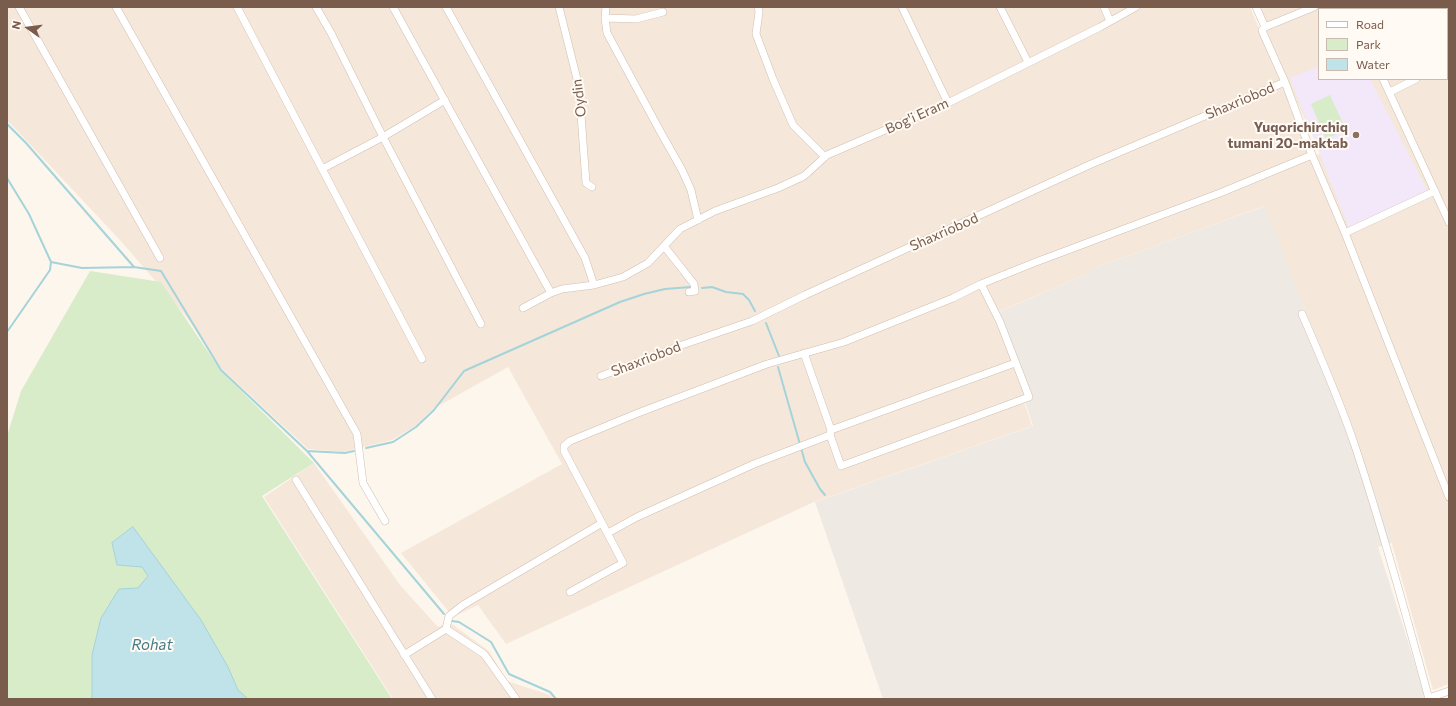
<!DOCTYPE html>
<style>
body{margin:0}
#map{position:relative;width:1456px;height:706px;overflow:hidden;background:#fdf6ec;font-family:Commissioner,sans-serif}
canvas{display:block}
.frame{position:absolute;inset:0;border:8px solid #7a5c4d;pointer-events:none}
.legend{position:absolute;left:1318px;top:8px;width:130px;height:72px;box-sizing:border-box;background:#fffaf3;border:1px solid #cabbb1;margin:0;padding:5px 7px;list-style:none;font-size:12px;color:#7a5c4d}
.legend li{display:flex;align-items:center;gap:8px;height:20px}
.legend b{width:20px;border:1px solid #cabbb1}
.north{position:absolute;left:8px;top:8px;width:40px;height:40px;-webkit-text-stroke:3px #fffaf3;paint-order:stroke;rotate:284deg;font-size:11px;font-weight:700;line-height:16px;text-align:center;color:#7a5c4d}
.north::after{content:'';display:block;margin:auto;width:14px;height:18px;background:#7a5c4d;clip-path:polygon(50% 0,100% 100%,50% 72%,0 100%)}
</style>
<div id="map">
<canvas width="1456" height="706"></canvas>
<div class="frame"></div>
<ul class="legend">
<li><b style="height:5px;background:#fff"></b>Road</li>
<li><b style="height:11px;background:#d8ecc9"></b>Park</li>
<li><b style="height:11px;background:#bfe3e8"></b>Water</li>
</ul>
<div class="north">N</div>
</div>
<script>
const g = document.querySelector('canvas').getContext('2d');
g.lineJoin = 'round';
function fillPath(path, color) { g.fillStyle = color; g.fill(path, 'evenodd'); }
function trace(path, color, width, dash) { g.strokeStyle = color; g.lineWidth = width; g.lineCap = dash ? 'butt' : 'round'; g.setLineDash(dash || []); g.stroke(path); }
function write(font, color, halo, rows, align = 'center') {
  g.font = font + ' Commissioner,sans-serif'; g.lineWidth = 4; g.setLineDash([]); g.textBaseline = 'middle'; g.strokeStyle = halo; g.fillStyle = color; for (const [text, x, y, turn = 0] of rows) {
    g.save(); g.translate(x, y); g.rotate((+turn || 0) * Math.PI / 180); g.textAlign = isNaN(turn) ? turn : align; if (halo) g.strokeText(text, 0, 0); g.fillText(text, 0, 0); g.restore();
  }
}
const residential = new Path2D(`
 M7,7H1250L1313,155L1242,186L1321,153L1252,7H1449V684L1433,690L1390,537L1331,373L1291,276L1264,206L1092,269V272L998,312L1032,398L1024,402L1032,426L814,502L506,644L478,605L453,617L401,553L562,464L508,367L433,409L415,426L392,440L343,452L308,449L222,369L185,315L119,239L7,120ZM1319,9H1447V79H1319Z
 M314,463L400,585L438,627L449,622L489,651L507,681L550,695L553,699H393L264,497Z`);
const industrial = new Path2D(`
 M1265,206L1394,542L1378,547L1426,699H883L815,502L1033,426L1025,402L1033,398L999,312L1092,272V269Z`);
const education = new Path2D(`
 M1319,66V79H1370L1428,192L1349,228L1290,78Z`);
const green = new Path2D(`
 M1330,95L1346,130L1326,139L1311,104Z
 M90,271L161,282L221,371L314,463L262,496L392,699H7V436L21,391Z`);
const water = new Path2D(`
 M133,527L201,620L228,667L238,690L248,699H92V655L101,618L119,589L138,588L148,576L142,567L117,565L112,543Z`);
const stream = new Path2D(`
 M7,124L26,143L134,267
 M7,178L29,214L51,262L50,270L7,332
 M51,262L82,268L134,267L161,271L221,370L307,451L444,614
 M702,288L712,287L726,292L743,294L749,300L755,311
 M766,323L779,356
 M778,367L805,462L820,489L825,495
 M366,448L393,442L416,427L434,410L464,371L620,302L644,294L665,289L690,287
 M307,451L345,453L354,451
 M452,621L459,622L491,642L509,674L550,692L556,699`);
const minor = new Path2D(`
 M19,7L160,258
 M116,7L357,434L363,483L385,521
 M237,7L422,359
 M316,7L331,33L383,137L481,324
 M393,7L551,293
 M446,7L585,258L594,285
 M559,7L579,87L586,183L592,187
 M606,7L605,18L607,33L660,131L682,170L691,190L698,220
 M758,7L759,12L756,34L773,79L793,125L825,157
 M902,7L948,103
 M1000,7L1028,62
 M1104,7L1110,21
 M1256,7L1265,27L1262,30L1263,33L1285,82L1312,155L1345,233L1449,497
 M1350,7L1351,9
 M1432,7L1433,9
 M605,18L636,19L663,12
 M1265,27L1314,7
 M1447,37L1449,41
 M1447,63L1449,62
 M1383,79L1449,222
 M1390,92L1416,79
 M322,169L383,137L445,100
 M1345,233L1435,191
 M664,246L694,284L695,291L689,292
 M523,308L551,293L562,289L594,285L623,277L648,263L680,229L715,211L778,188L804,176L827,155L948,103L1100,27L1136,7
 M1302,314C1321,358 1340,401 1355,446C1383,530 1406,614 1429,699
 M804,353L831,430L830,435L841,466L1029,397L1000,322L981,284
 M601,376L682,345L752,321L805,295L1089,165L1285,82
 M831,430L1015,363
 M296,480L432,699
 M608,533L637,517L754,464L830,435
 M570,592L623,563L602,523
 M446,629L449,616L463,605L602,523L564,451V446L570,441L638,413L767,364L844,342L953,298L981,284L1036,262L1220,193L1312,155
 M404,655L446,629L484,654L516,699
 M1429,698L1449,691`);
const markers = [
 [1356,135,4,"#8d6e63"]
];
const streetNames = [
 ["Oydin",579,98,-97],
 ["Shaxriobod",1240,101,-23],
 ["Bog'i Eram",917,116,-24],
 ["Shaxriobod",944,232,-24],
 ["Shaxriobod",646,359,-21]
];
const educationNames = [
 ["Yuqorichirchiq",1348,127],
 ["tumani 20-maktab",1348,143]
];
const waterNames = [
 ["Rohat",152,645]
];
fillPath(residential, '#f5e8da');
fillPath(industrial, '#efe9e4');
fillPath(education, '#f3e8fa');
fillPath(green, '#d8ecc9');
fillPath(water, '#bfe3e8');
trace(water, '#a5d3da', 1);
trace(stream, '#a5d3da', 2);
trace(minor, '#d1beb0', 8);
trace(minor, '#fff', 7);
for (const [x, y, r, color] of markers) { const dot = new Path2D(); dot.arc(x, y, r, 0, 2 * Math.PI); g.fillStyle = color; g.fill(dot); trace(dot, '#fffaf3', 1.5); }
write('14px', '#7a5c4d', '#fffaf3', streetNames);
write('bold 14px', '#785e54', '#fffaf3', educationNames, 'right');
write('italic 15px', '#437c86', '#fffaf3', waterNames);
</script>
